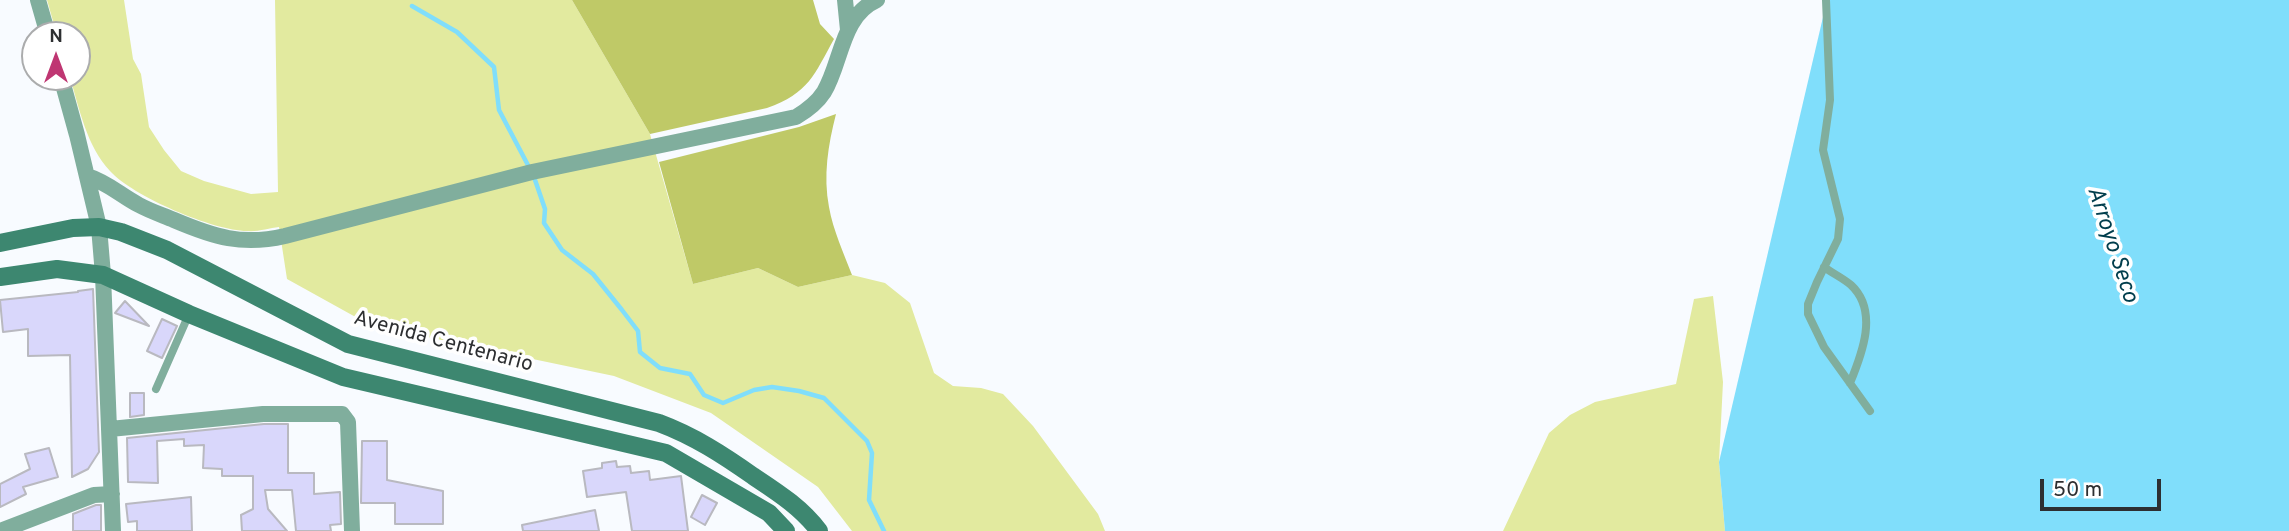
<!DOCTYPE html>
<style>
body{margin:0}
#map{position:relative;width:2289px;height:531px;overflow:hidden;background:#f8fbff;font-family:Overpass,sans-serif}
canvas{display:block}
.north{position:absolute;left:21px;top:21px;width:70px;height:70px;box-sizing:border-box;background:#fff;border:2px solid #abacad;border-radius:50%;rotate:0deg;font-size:19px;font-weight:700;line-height:28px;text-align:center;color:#2d2f31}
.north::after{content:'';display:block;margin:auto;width:24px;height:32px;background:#bf3672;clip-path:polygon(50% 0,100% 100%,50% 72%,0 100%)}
.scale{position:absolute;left:2040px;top:479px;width:121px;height:32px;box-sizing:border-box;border:4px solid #2d2f31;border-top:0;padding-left:9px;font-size:21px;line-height:24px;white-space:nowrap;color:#2d2f31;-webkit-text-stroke:5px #fff;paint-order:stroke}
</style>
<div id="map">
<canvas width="2289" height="531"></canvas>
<div class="north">N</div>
<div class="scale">50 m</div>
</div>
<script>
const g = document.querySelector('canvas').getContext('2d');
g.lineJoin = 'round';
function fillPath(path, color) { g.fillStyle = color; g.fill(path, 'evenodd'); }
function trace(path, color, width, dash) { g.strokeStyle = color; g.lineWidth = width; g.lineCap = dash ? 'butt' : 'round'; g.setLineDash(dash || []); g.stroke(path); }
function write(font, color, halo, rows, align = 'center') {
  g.font = font + ' Overpass,sans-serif'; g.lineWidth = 7; g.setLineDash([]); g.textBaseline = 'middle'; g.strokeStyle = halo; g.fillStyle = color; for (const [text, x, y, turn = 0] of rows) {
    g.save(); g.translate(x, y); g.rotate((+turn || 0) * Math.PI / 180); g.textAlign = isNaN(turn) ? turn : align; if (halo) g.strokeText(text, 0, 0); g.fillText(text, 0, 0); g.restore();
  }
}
const green = new Path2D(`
 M47,0H124L133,59L141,74L149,127L164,150L181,171L204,181L251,194L278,192L275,0H572L650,134L693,284L758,268L798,287L852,275L885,283L910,303L934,373L953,386L981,388L1003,394L1033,426L1098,514L1105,531H852L818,487L711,413L614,376L370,325L287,279L279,227C269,228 258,232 247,231C214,231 132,196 110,171C87,147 79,108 70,77H77V35H57Z
 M1713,296L1723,382L1719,462L1725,531H1503L1549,433L1570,415L1595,402L1676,384L1694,299Z`);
const forest = new Path2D(`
 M572,0H813L820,24L834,39C814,75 809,93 767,108L650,134Z
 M836,114C828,145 823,176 829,207C833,230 844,254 852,275L798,287L758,268L693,284L659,162L799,127Z`);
const water = new Path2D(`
 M1827,0H2289V531H1725L1719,462Z`);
const stream = new Path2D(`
 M412,6L457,32L494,67L499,110L530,169
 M534,177L545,209L544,223L562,250L593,274L622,310L638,331L640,352L660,368L690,374L704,395L723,403L754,390L772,387L799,391L824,398L867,441L872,453L869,500L884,531`);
const building = new Path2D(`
 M93,289L99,452L88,469L72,477L70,355L28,356V329L3,332L0,300L78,292V291Z
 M125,301L149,326L115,313Z
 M162,319L177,326L162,358L147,351Z
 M130,393H144V415L130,417Z
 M264,424H288V473H314V494L340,492L341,524L330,525L331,531H296L292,490H265L268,509L287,531H242L241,515L253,509V476H222V469L203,468L204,445L184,446V439L157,441L158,483L128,482L127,438Z
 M362,441H387V480L443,491V524H395V503H361Z
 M49,448L58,477L23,487L26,494L0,507V484L30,469L25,454Z
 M616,461L617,467L630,466L631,473L649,471L650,480L681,476L688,531H632L626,492L587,497L583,471L602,468V463Z
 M702,495L717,503L705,525L691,517Z
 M191,497L192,531H137V521L128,522L126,504Z
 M96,505H101V531H73V514Z
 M595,510L599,531H523L522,525Z`);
const lane = new Path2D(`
 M1826,0L1830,100L1823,150L1840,219L1838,239L1817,282L1808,304V314L1824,347L1870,411
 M1824,267C1832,273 1843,278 1851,285C1879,311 1862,354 1850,383
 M156,389L189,314`);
const street = new Path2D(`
 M38,0L48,35
 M845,0L848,30
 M61,77L77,135L99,227L103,275L113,531
 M87,176C107,182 120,195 139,205C150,211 162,215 174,220C214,237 242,246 285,236L532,172L796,117C806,111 817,103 824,92C842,62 841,16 877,0
 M110,429L263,414H342L348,422L352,531
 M0,531L94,495L112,494`);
const secondary = new Path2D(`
 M0,243L73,228L99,227L121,232L167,250L348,344L659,423C694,436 723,455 753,476C777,492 801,507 819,531
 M0,277L57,269L103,275L189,314L343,377L666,453L769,513L786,531`);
const streetNames = [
 ["Avenida Centenario",443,343,15]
];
const waterNames = [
 ["Arroyo Seco",2111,245,72]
];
fillPath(green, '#e2ea9f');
fillPath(forest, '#bfc967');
fillPath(water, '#80defb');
trace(stream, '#80defb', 4.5);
fillPath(building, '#d9d7fb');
trace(building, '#b9b9c0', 2);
trace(lane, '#80ae9d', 8);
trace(street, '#80ae9d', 16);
trace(secondary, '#3d8770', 18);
write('21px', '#2d2f31', '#fff', streetNames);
write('italic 23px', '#013e4d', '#fff', waterNames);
</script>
